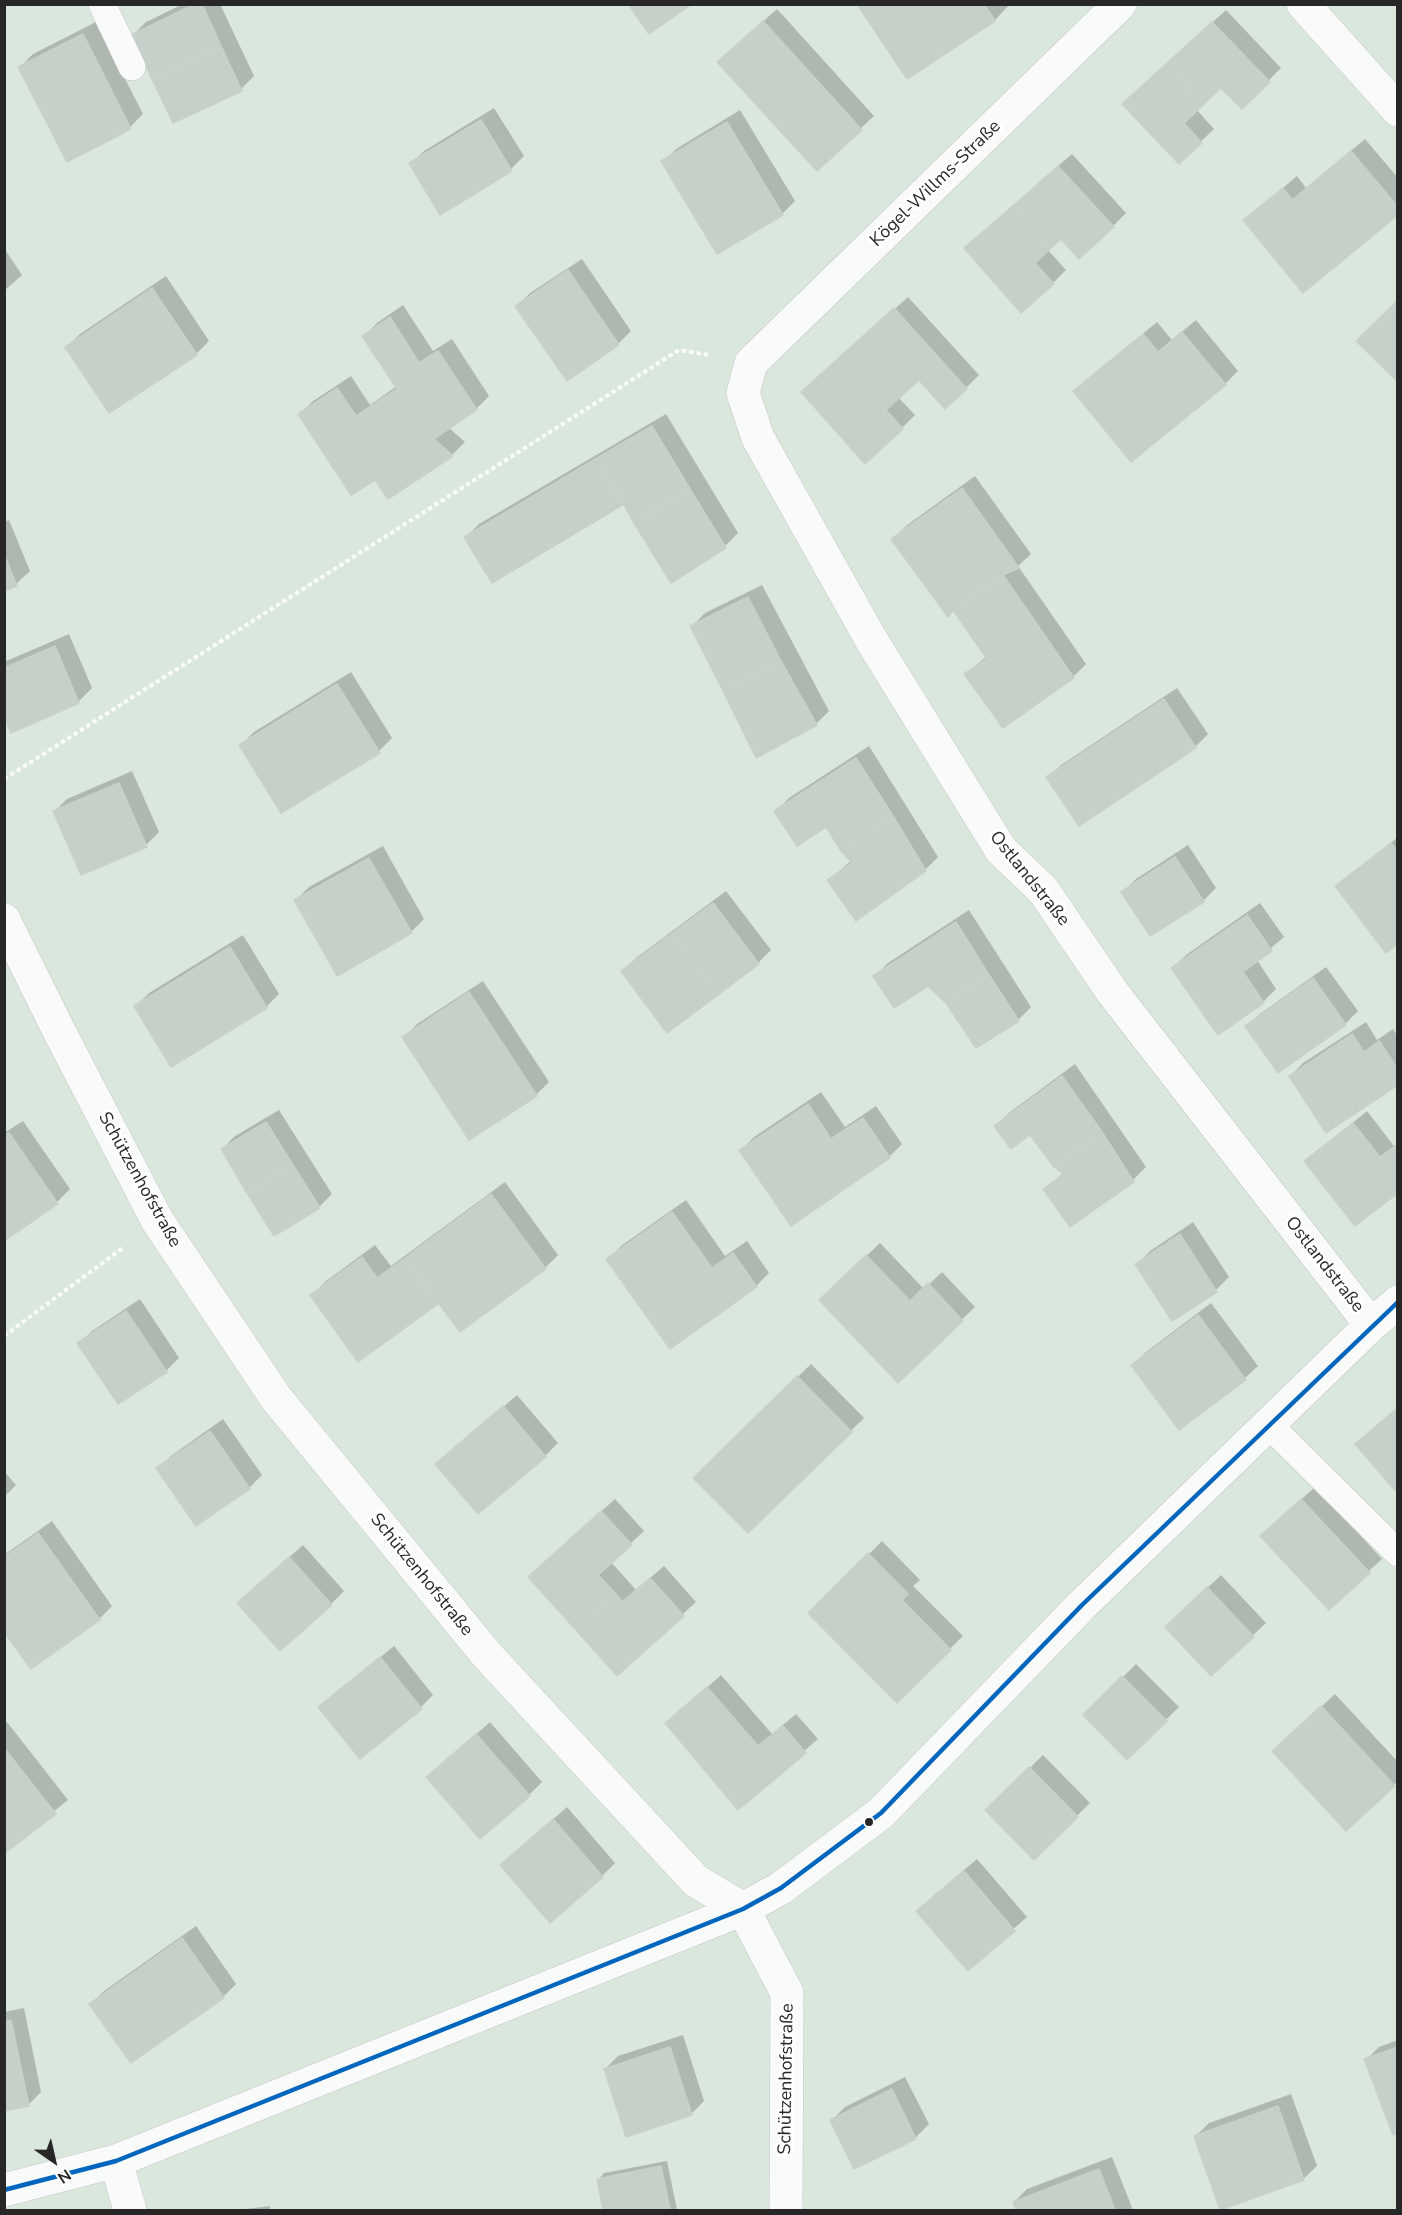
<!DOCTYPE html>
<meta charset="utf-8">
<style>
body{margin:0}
#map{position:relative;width:1402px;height:2215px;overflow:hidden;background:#dae7dc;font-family:"Nunito Sans",sans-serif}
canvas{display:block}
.frame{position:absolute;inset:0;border:6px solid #272727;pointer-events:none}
.north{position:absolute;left:24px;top:2131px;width:60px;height:60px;-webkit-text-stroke:4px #fff;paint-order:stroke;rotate:146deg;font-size:16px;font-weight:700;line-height:24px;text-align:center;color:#272727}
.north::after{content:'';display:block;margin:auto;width:21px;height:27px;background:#272727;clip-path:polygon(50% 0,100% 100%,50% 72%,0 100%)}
</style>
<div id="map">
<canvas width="1402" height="2215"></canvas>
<div class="frame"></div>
<div class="north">N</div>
</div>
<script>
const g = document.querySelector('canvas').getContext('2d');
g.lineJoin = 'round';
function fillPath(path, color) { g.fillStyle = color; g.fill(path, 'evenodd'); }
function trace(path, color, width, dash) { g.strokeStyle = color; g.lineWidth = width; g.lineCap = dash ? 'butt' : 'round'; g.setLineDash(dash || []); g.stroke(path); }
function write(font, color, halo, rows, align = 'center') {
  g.font = font + ' "Nunito Sans",sans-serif'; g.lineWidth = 6; g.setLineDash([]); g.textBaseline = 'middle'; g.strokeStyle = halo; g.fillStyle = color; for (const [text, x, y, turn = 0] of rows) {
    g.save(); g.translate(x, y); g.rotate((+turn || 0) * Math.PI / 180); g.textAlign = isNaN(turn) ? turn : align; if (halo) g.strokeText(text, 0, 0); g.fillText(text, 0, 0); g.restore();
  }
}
const shadow = new Path2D(`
 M183,4H220L254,76L241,89L133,35L146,22Z
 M859,4H1010L995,20L907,77Z
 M777,9L874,116L817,169L732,49Z
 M1226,10L1281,68L1242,107L1221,85L1196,109L1214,129L1179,162L1137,91Z
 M96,22L143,114L130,127L20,67L33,54Z
 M494,108L524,156L511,169L411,164L424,151Z
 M740,110L795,201L782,214L663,162L676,149Z
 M1365,139L1398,178V213L1245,220L1297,176L1306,188Z
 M1072,154L1126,213L1113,226L1061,237L1047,249L1066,270L1053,283L979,235Z
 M4,248L22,275L4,291Z
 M582,259L631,331L618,344L517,306L530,293Z
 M166,276L209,341L196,354L67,347L80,334Z
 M908,297L979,375L966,388L919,378L898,397L915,415L902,428L816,380Z
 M403,305L433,351L452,339L489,396L476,409L448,427L465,442L452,455L388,497L375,477L300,414L313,401L351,376L370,405L397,386L364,336L377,323Z
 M1196,320L1238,371L1225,384L1075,391L1157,322L1172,340Z
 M666,414L738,533L725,546L671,581L625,502L466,537L479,524Z
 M975,476L1031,554L1018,566L1086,664L1073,677L1003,726L966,674L987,656L954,609L948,615L893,539L906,526Z
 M9,520L30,571L16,584L4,589V522Z
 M762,585L829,711L816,724L692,626L705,613Z
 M69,634L92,688L79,701L12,731L4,713V662Z
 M351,672L392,738L379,751L281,811L241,745L254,732Z
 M1177,688L1208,734L1195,747L1048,778L1061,765Z
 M869,746L938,857L925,870L829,880L852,860L826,825L776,811L789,798Z
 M132,771L159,832L146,845L54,812L67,799Z
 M1398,837V942L1337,886Z
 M1188,845L1216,888L1203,901L1123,892L1136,879Z
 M383,846L424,919L411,932L296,900L309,887Z
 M726,891L771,950L758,963L623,971L636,958Z
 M1260,903L1284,937L1257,960L1276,989L1263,1002L1219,1033L1173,968L1186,955Z
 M969,910L1031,1007L1018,1020L947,1002L928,984L875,976L888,963Z
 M243,935L279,994L266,1007L172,1064L136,1006L149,993Z
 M1326,967L1358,1011L1345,1024L1247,1026L1260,1014Z
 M483,981L549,1082L536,1095L404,1037L417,1024Z
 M1366,1022L1377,1040L1393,1029L1398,1037V1083L1290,1076L1303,1063Z
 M1075,1064L1146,1167L1133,1180L1045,1189L1064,1172L1031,1133L996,1126L1009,1113Z
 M821,1092L845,1127L876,1106L902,1144L889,1157L741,1150L754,1137Z
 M279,1110L332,1194L319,1207L222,1149L235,1136Z
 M1367,1111L1394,1146L1398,1143V1191L1306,1161Z
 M23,1121L70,1189L57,1202L4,1239V1133Z
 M505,1182L558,1255L545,1268L461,1330L438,1302L358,1360L312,1295L325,1282L375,1245L391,1266Z
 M686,1200L725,1256L747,1241L769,1273L756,1286L670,1347L608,1259L621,1246Z
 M1193,1222L1229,1277L1216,1290L1172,1319L1137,1264L1150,1251Z
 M880,1243L924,1289L942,1272L975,1307L898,1381L834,1287Z
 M140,1299L179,1358L166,1371L79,1344L92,1331Z
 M1211,1303L1258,1366L1245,1378L1180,1428L1133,1365L1146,1352Z
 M811,1364L864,1418L748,1531L695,1478Z
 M517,1395L558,1443L545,1456L437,1464Z
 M223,1419L262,1475L249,1488L158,1469L171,1456Z
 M4,1471L16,1485L4,1497Z
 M1315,1487L1382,1559L1329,1608L1275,1523Z
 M615,1499L644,1531L611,1562L636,1590L664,1566L696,1602L618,1674L543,1564Z
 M52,1521L112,1606L99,1619L31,1667L4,1630V1555Z
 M882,1541L920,1580L913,1586L963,1636L897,1701L810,1613Z
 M303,1545L344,1591L331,1604L252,1590Z
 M1221,1575L1266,1623L1211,1674L1180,1614Z
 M394,1646L433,1695L420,1708L320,1707Z
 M1136,1664L1179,1707L1127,1758L1085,1715Z
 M721,1675L772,1734L796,1714L818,1739L738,1808L667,1723Z
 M1335,1694L1398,1762V1781L1346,1829L1287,1738Z
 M7,1722L68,1800L4,1852V1725Z
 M490,1722L542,1782L529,1795L428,1777Z
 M1043,1755L1090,1803L1034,1858L987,1810Z
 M567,1807L615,1863L602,1876L502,1865Z
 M977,1859L1027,1917L968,1969L931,1898Z
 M196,1926L236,1984L223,1997L91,2004L104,1991Z
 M24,2008L41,2092L28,2105L4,2110V2012Z
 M683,2035L704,2101L691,2114L605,2069L618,2056Z
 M1398,2040V2131L1366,2060L1379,2047Z
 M905,2077L929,2124L916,2137L855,2167L832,2120L845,2107Z
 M1291,2094L1317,2166L1303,2179L1196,2136L1209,2123Z
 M1112,2157L1133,2210H1018L1014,2202L1027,2189Z
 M667,2161L677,2210H605L598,2180L604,2173Z
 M270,2206V2210H238Z`);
const building = new Path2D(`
 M195,4H202L221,46L152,79L131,35Z
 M628,4H692L649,34Z
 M857,4H984L995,21L907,79Z
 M763,21L862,130L817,171L717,62Z
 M1212,22L1270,82L1242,109L1221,88L1204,104L1166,64Z
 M83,34L131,129L67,162L18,67Z
 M221,46L242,91L173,123L152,79Z
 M1166,64L1204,104L1184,123L1202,143L1179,164L1122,104Z
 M481,120L512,171L440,215L409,163Z
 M727,122L783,215L717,254L661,161Z
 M1351,151L1398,207V215L1303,293L1243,220L1283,188L1292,200Z
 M1058,166L1114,227L1079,259L1061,239L1050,249L1013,206Z
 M1013,206L1050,249L1035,263L1054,284L1021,313L964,248Z
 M568,270L619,345L567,381L515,306Z
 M152,288L197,355L109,413L65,347Z
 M1398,300V382L1356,341Z
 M894,308L967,389L945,409L919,380L886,410L903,429L865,464L801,392Z
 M390,317L419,363L438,351L477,410L434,439L453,456L388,499L375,480L351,495L298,414L337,388L356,416L397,389L362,336Z
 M1182,332L1226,385L1131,462L1073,391L1143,334L1158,352Z
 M652,426L690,489L634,523L597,458Z
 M597,458L624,504L492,583L464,537Z
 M962,488L1019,568L1003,575L953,610L948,617L891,539Z
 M690,489L726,548L671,583L634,523Z
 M4,554L17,586L4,591Z
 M1003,575L1074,678L1003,728L964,674L987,659L953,610Z
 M748,597L781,661L723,691L690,626Z
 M55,646L79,703L11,733L4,717V668Z
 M781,661L817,725L756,758L723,691Z
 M337,684L380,753L281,813L239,745Z
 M1164,699L1196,748L1079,826L1046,777Z
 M856,758L893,816L841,851L826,827L797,846L774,811Z
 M119,783L147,847L81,875L53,811Z
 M893,816L926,871L856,921L827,880L852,863L841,851Z
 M1391,843L1398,852V944L1386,953L1335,886Z
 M1175,857L1204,902L1150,936L1121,892Z
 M369,858L412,933L337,976L294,900Z
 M713,903L759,964L718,995L672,933Z
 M1247,915L1272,951L1243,972L1264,1003L1218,1035L1171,968Z
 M956,922L989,975L946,1003L928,986L894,1008L873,976Z
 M672,933L718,995L667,1033L621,971Z
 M230,947L267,1008L171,1067L134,1006Z
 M989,975L1019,1021L976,1048L946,1003Z
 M1313,978L1346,1025L1278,1073L1245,1026Z
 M469,992L537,1096L469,1140L402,1037Z
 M1352,1034L1364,1052L1379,1041L1398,1069V1085L1326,1133L1289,1076Z
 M1062,1076L1102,1132L1054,1167L1030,1135L1011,1149L994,1126Z
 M808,1104L831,1139L863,1118L890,1158L791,1226L739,1150Z
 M266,1122L293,1165L247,1193L221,1149Z
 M1353,1123L1380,1157L1398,1144V1193L1355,1226L1304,1161Z
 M1102,1132L1134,1182L1070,1227L1043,1189L1064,1174L1054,1167Z
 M9,1133L58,1204L4,1241V1136Z
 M293,1165L320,1208L274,1236L247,1193Z
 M491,1194L546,1269L460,1332L405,1258Z
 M672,1212L712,1268L733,1253L757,1287L670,1349L606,1259Z
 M1180,1234L1217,1292L1172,1321L1135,1264Z
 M866,1255L910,1301L928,1283L963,1321L898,1383L819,1300Z
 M362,1257L377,1278L405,1258L438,1304L358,1362L310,1295Z
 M126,1311L167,1372L118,1404L77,1343Z
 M1198,1315L1246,1380L1179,1430L1131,1365Z
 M797,1376L852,1432L748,1533L693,1478Z
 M503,1406L546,1457L478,1514L435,1464Z
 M1395,1410L1398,1413V1494L1355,1444Z
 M210,1431L250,1489L196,1526L156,1468Z
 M1301,1499L1370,1573L1329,1610L1260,1536Z
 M601,1511L632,1545L598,1575L616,1594L576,1630L528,1577Z
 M38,1533L100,1620L31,1669L4,1632V1557Z
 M868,1553L908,1594L902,1600L951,1650L897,1703L808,1613Z
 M289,1557L332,1605L280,1651L237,1603Z
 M650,1578L684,1616L617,1676L576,1630L616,1594L622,1602Z
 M1207,1587L1254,1637L1211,1676L1165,1627Z
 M380,1657L422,1709L360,1759L318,1707Z
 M1122,1676L1167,1721L1127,1760L1083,1715Z
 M707,1687L758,1746L783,1726L806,1753L738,1810L665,1723Z
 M1321,1706L1395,1786L1346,1831L1272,1751Z
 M476,1734L530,1796L480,1839L426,1777Z
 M4,1748L56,1814L4,1854Z
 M1029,1767L1078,1817L1034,1860L985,1810Z
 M553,1819L603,1877L550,1923L500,1865Z
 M964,1871L1015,1931L968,1971L916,1911Z
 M182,1938L224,1998L131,2063L89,2004Z
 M11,2020L29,2106L4,2111V2022Z
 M670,2047L692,2115L626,2137L604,2069Z
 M1398,2047V2133L1393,2135L1364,2059Z
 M892,2089L916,2139L854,2169L830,2120Z
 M1278,2106L1304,2180L1220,2210L1194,2136Z
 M661,2166L670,2210H603L597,2179Z
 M1099,2169L1115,2210H1016L1013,2202Z`);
const path = new Path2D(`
 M4,779L679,350L709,355
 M4,1336L124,1247`);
const lane = new Path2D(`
 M102,4L132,67
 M1268,1424L1398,1553`);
const street = new Path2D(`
 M1120,4L751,363L743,393L758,438L872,641L1001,850L1043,890L1113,993L1371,1325
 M1303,4L1398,110
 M4,920L58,1029L157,1220L276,1398L487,1655L696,1881L743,1909L787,1993L786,2210
 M116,2161L130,2210
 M4,2190L116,2161L743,1909L781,1888L881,1813L1082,1605L1371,1325L1398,1302`);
const bus1 = new Path2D(`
 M4,2190L116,2161L743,1909L781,1888L881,1813L1082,1605L1398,1302`);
const markers = [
 [869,1822,5,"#272727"]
];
const streetNames = [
 ["Kögel-Willms-Straße",936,184,-44],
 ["Ostlandstraße",1029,879,51],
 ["Schützenhofstraße",139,1180,61],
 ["Ostlandstraße",1324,1265,52],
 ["Schützenhofstraße",421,1575,51],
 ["Schützenhofstraße",787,2079,-89]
];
fillPath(shadow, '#0003');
fillPath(building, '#c7d0c8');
trace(building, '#c7d1c9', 1.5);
trace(lane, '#c5c5c5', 28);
trace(street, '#c5c5c5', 34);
trace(path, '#f9fbfa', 4, [4.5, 3]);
trace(lane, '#f9fbfa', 27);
trace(street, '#f9fbfa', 33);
trace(bus1, '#0065bd', 4.5);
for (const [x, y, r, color] of markers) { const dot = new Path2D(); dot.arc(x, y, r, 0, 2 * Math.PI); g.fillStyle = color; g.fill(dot); trace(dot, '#fff', 2); }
write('18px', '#272727', '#fff', streetNames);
</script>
